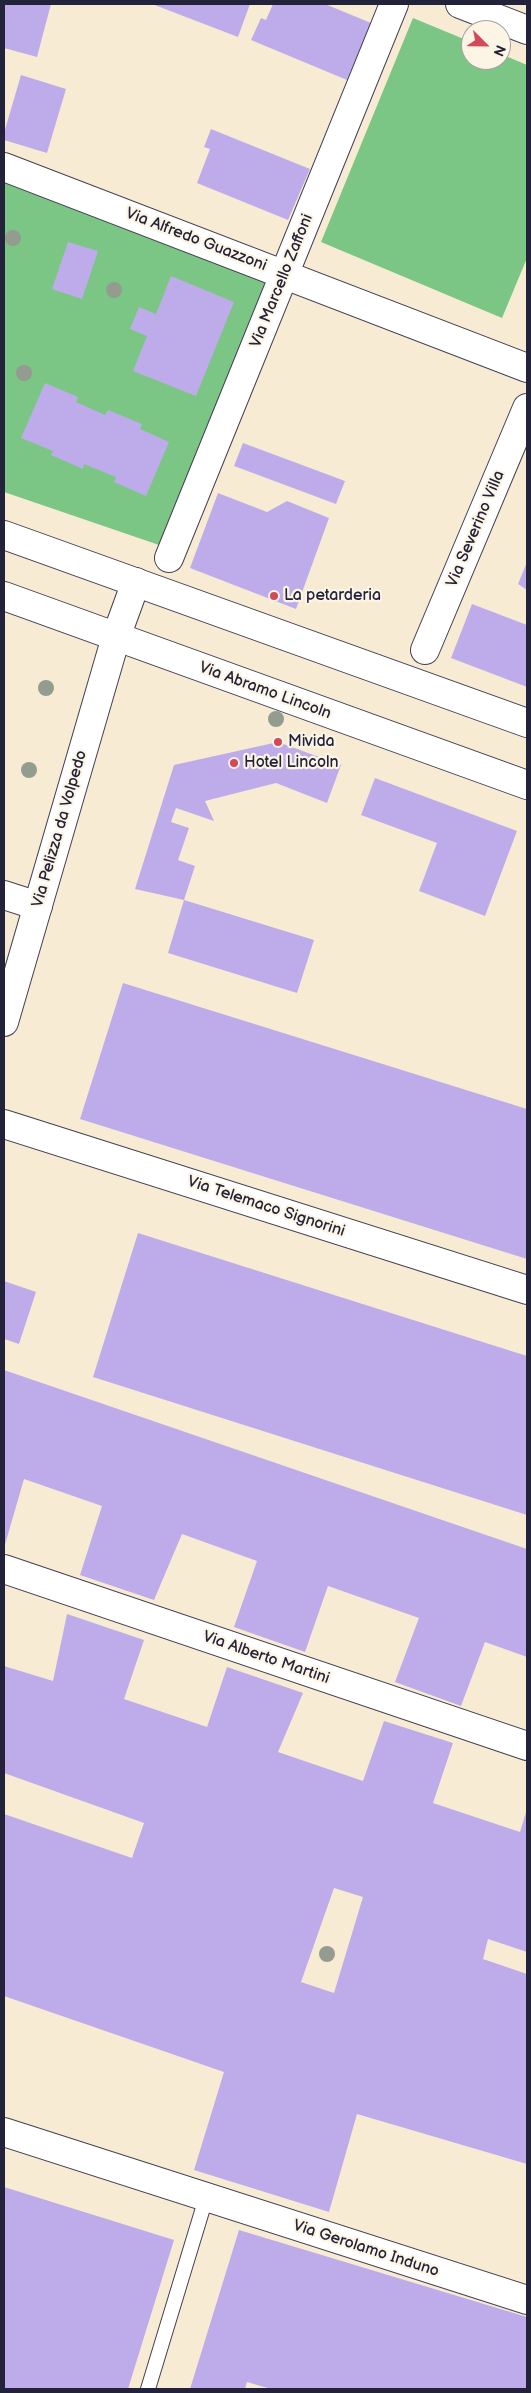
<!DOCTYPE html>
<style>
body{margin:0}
#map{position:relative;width:531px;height:2393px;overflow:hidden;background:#f8ebd4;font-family:"Balsamiq Sans",sans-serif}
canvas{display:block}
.frame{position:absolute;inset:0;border:5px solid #22223b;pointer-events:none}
.north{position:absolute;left:461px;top:20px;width:50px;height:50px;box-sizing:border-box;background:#fcf5e5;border:1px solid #a5a1a1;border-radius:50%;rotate:113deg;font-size:14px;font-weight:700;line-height:20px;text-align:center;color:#22223b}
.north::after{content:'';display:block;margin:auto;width:18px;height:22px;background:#d1495b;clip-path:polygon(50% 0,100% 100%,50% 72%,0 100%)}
</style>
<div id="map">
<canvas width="531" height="2393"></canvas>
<div class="frame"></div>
<div class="north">N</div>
</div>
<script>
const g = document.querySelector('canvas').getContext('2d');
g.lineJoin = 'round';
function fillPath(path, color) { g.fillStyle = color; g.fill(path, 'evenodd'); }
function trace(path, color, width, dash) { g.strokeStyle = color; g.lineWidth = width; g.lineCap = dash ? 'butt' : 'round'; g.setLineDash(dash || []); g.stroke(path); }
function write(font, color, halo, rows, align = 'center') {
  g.font = font + ' "Balsamiq Sans",sans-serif'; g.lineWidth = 4.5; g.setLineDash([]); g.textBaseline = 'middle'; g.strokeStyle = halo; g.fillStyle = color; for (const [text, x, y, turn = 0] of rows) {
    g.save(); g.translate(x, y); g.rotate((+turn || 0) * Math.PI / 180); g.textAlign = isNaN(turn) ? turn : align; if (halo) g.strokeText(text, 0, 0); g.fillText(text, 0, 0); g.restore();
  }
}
const green = new Path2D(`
 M413,18L471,42V60H501V54L527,65V258L502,318L321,242Z
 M4,179L272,280L162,546L4,492Z`);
const building = new Path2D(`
 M4,4H51L37,57L4,48Z
 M152,4H250L238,37Z
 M273,4H325L371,23L347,80L251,40L261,18L266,20Z
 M21,75L66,89L47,153L4,140V133Z
 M211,129L310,169L288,220L197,183L210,149L204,147Z
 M68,242L98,251L82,299L52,289Z
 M171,276L234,302L196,396L133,371L147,336L130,329L139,307L156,314Z
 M45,383L78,397L76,402L105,415L108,410L142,424L140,429L169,442L146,496L114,482L116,477L84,464L83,469L51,455L53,451L21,438Z
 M243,443L345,481L336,504L234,466Z
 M218,493L267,512L287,501L329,518L296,609L190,568Z
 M527,562V590L518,584Z
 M472,604L527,625V687L451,658Z
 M278,742L341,765L327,803L276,783L205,801L214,821L176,808L171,822L189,828L178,860L195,866L184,900L314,940L297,993L168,953L184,900L135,889L174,765Z
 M375,778L517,831L485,916L419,891L437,843L361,815Z
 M123,983L527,1109V1259L80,1119Z
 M138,1233L527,1356V1515L93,1377Z
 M4,1281L36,1292L19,1344L4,1339Z
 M4,1370L527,1549V1657L485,1642L461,1706L395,1682L419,1618L328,1586L305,1652L234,1627L257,1561L182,1534L154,1600L80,1575L102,1506L24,1479L4,1548Z
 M67,1614L144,1640L124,1699L207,1727L227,1667L303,1693L278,1752L363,1781L384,1721L453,1743L433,1803L520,1832L527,1809V1952L488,1939L483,1959L527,1974V2164L357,2114L329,2212L194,2170L224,2072L4,1996V1814L132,1858L144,1823L4,1773V1666L53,1681ZM334,1888L363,1897L334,1993L301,1982Z
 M4,2187L174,2240L128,2389H4Z
 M239,2230L527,2317V2389H271L247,2382L245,2389H190Z`);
const service = new Path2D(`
 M148,2389L206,2198`);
const minor = new Path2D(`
 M460,4L527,30
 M4,167L527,368
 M169,558L394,4
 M425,650L527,408
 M4,895L38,906
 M4,1124L527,1290
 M4,1569L527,1746
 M4,2132L527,2300`);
const tertiary = new Path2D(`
 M4,1022L116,637L136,582`);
const secondary = new Path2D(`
 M4,535L527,723
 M4,596L527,785`);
const trees = [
 [13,238],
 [114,290],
 [24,373],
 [46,688],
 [276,719],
 [29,770],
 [327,1954]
];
const markers = [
 [274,596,5,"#d1495b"],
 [278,742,5,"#d1495b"],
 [234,763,5,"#d1495b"]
];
const streetNames = [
 ["Via Alfredo Guazzoni",196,240,21],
 ["Via Marcello Zaffoni",282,281,-68],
 ["Via Severino Villa",476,529,-67],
 ["Via Abramo Lincoln",265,691,20],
 ["Via Pelizza da Volpedo",60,829,-74],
 ["Via Telemaco Signorini",266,1207,18],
 ["Via Alberto Martini",266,1658,19],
 ["Via Gerolamo Induno",366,2249,18]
];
const poiNames = [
 ["La petarderia",284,596],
 ["Mivida",288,742],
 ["Hotel Lincoln",244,763]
];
fillPath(green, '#7bc684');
fillPath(building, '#beacea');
trace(service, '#424052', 16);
trace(minor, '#424052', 30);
trace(tertiary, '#424052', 30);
trace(secondary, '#424052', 30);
trace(service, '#fff', 14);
trace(minor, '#fff', 28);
trace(tertiary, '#fff', 28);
trace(secondary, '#fff', 28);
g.fillStyle = '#939c8e';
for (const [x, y] of trees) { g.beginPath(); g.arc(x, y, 8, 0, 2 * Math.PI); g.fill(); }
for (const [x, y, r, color] of markers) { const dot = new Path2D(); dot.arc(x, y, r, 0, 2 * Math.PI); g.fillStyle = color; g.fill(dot); trace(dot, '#fcf5e5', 2); }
write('16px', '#22223b', '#fcf5e5', streetNames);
write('16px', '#22223b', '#fcf5e5', poiNames, 'left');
</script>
